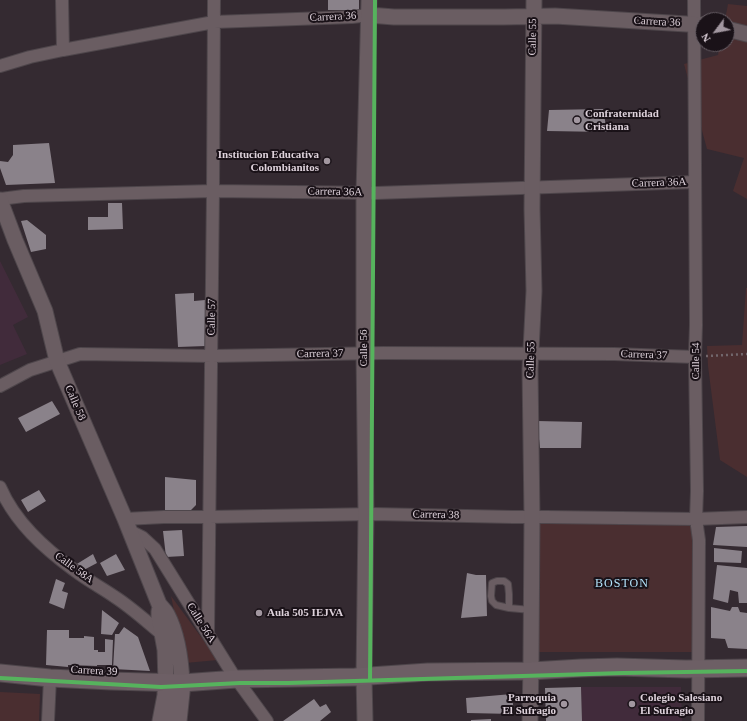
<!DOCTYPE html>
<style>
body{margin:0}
#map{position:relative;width:747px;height:721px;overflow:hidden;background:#342a31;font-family:"Times New Roman",serif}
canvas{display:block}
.north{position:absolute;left:695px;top:12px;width:40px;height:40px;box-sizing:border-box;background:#1a1218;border:1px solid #685f66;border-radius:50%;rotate:238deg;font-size:11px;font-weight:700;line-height:16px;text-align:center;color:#ded2db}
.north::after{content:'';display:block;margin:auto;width:14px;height:18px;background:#a297a0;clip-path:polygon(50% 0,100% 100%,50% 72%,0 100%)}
</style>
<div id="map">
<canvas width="747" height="721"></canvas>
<div class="north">N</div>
</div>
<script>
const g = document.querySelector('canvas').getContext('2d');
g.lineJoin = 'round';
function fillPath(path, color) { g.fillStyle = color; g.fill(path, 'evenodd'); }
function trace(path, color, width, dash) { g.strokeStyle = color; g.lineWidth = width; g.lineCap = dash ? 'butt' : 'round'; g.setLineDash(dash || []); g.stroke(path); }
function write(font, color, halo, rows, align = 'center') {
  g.font = font + ' "Times New Roman",serif'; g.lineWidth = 4; g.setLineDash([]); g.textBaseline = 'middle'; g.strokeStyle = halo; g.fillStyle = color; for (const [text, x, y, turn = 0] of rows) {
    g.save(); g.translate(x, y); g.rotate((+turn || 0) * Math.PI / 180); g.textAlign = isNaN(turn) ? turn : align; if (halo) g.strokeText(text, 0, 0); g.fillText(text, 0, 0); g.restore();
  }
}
const built = new Path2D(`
 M0,261L28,317L13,325L27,354L0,365Z
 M581,687H681L682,721H582Z`);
const green = new Path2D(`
 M728,4L747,6V199L733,191L744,158L707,149L684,64L718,55L720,44H727V20H725Z
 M746,288H747V477L720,460L708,366L707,346L742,345Z
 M535,520L695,521L696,652H535Z
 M171,596L218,660L185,663Z
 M0,692L40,694L39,721H0Z`);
const building = new Path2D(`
 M328,0H359V10H328Z
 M603,109L607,132L547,131L549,110Z
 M49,143L55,183L6,185L0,168V161L8,162L13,155V145Z
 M108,203H122L123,229L88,230V217H108Z
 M27,220L46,235V249L31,252L21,221Z
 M194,293V301L205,300L206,346L178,347L175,294Z
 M52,401L60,414L26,432L18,418Z
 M537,421L582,422L581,448H540Z
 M165,477L196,480V505L189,512H165Z
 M39,490L46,501L28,512L21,500Z
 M747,526V547L713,545L716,527Z
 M182,530L184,556L166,557L163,531Z
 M714,548L742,551L741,563L714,562Z
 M93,554L97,563L80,572L72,567Z
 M116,554L125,570L107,576L100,563Z
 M717,565L747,568V603H739L738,592L730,590L728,603L713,599Z
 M467,573L476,575H486L487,616L461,618Z
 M56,579L65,583L62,591L68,593L64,609L49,603Z
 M711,607L730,611L732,607H738L740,612L747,613V649L728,648L725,639L711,638Z
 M102,610L119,623L112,635L101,634Z
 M124,627L138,637L150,671L113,669L115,634H119Z
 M47,630H69V638H84V636L94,637V650H98V652H105V639L113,640L112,665H97V666L68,665V667L46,665Z
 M581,687L582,721H546L545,688Z
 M512,694L514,714L467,713L466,698Z
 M314,699L320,707L326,704L331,712L320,721H283Z
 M491,719V721H471V720Z`);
const path = new Path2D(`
 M706,356L747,354`);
const service = new Path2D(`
 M509,608V594L508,584L504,581H497L492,583L491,596L492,601L496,605L509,608L531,610`);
const minor = new Path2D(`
 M62,0L63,50
 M694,0L696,325L695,357L697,491L696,519L699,540L698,721
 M0,66L30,57L63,50L214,22L352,17L369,15
 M0,199L24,196L213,191L376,193L695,182
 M0,386L30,370L80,354L212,356L383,353L614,354L695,357
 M0,487C15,522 44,548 74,570C87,580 102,588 115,597C132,608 147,622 163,635
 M125,519L164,517H209L373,514L513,517H546L696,519L747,517
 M130,531L142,537L155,549L232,673L267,721
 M208,633L213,191L214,0
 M48,721L50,678`);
const tertiary = new Path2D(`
 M369,15L394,17H504L555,16L703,25
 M727,29L747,34
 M0,200L15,240L45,311L57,361L125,519L159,604C161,607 165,610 167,614C178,635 181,660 182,683
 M159,611V617L165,650L166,683
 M365,721L364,677L366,514L364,353V193L369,0
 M530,721L531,661L532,517L530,369L534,291L532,209L534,0`);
const secondary = new Path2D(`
 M0,673L50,678L111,681L182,683L237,679L355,677L428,672L531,671L581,668L617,667L686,669L747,668
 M161,721L166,695V683
 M178,721L182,683`);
const cycleway = new Path2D(`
 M0,678L161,687L240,683H288L623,673L747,671
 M370,680L375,0`);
const markers = [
 [577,120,4,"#a297a0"],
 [327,161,4,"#a297a0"],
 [259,613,4,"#a297a0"],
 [564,704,4,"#a297a0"],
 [632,704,4,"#a297a0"]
];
const streetNames = [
 ["Carrera 36",333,17,-3],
 ["Carrera 36",657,22,3],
 ["Calle 55",533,37,-89],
 ["Carrera 36A",659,183,-2],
 ["Carrera 36A",335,192,1],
 ["Calle 57",212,317,-89],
 ["Calle 56",364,348,-90],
 ["Carrera 37",320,354,-1],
 ["Carrera 37",644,355,2],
 ["Calle 55",531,360,-88],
 ["Calle 54",696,361,-90],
 ["Calle 58",75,403,67],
 ["Carrera 38",436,515,1],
 ["Calle 58A",74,568,36],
 ["Calle 56A",201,623,58],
 ["Carrera 39",94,671,3]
];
const poiNames = [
 ["Confraternidad",585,114],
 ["Cristiana",585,127],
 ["Institucion Educativa",319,155,"right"],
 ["Colombianitos",319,168,"right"],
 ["Aula 505 IEJVA",267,613],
 ["Parroquia",556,698,"right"],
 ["El Sufragio",556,711,"right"],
 ["Colegio Salesiano",640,698],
 ["El Sufragio",640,711]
];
const neighbourhoodNames = [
 ["BOSTON",622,584]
];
fillPath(built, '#412b3b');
fillPath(green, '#4a2e30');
fillPath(building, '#8a828a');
trace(service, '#4e464b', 8);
trace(minor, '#4e464b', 14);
trace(tertiary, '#4e464b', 17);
trace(secondary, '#4e464b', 19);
trace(path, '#72676c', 2.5, [2, 3]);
trace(service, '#6a5d62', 6);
trace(minor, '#6a5d62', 12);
trace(tertiary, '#6a5d62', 15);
trace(secondary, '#6d5f65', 17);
trace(cycleway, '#56b35d', 4);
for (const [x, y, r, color] of markers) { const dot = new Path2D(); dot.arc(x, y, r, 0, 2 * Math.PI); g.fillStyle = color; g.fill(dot); trace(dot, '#1a1218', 1.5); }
write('11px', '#ded2db', '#1a1218', streetNames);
write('bold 11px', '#ded2db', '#1a1218', poiNames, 'left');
g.letterSpacing = '1px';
write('12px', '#b2e2fa', '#1a1218', neighbourhoodNames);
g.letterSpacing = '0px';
</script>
